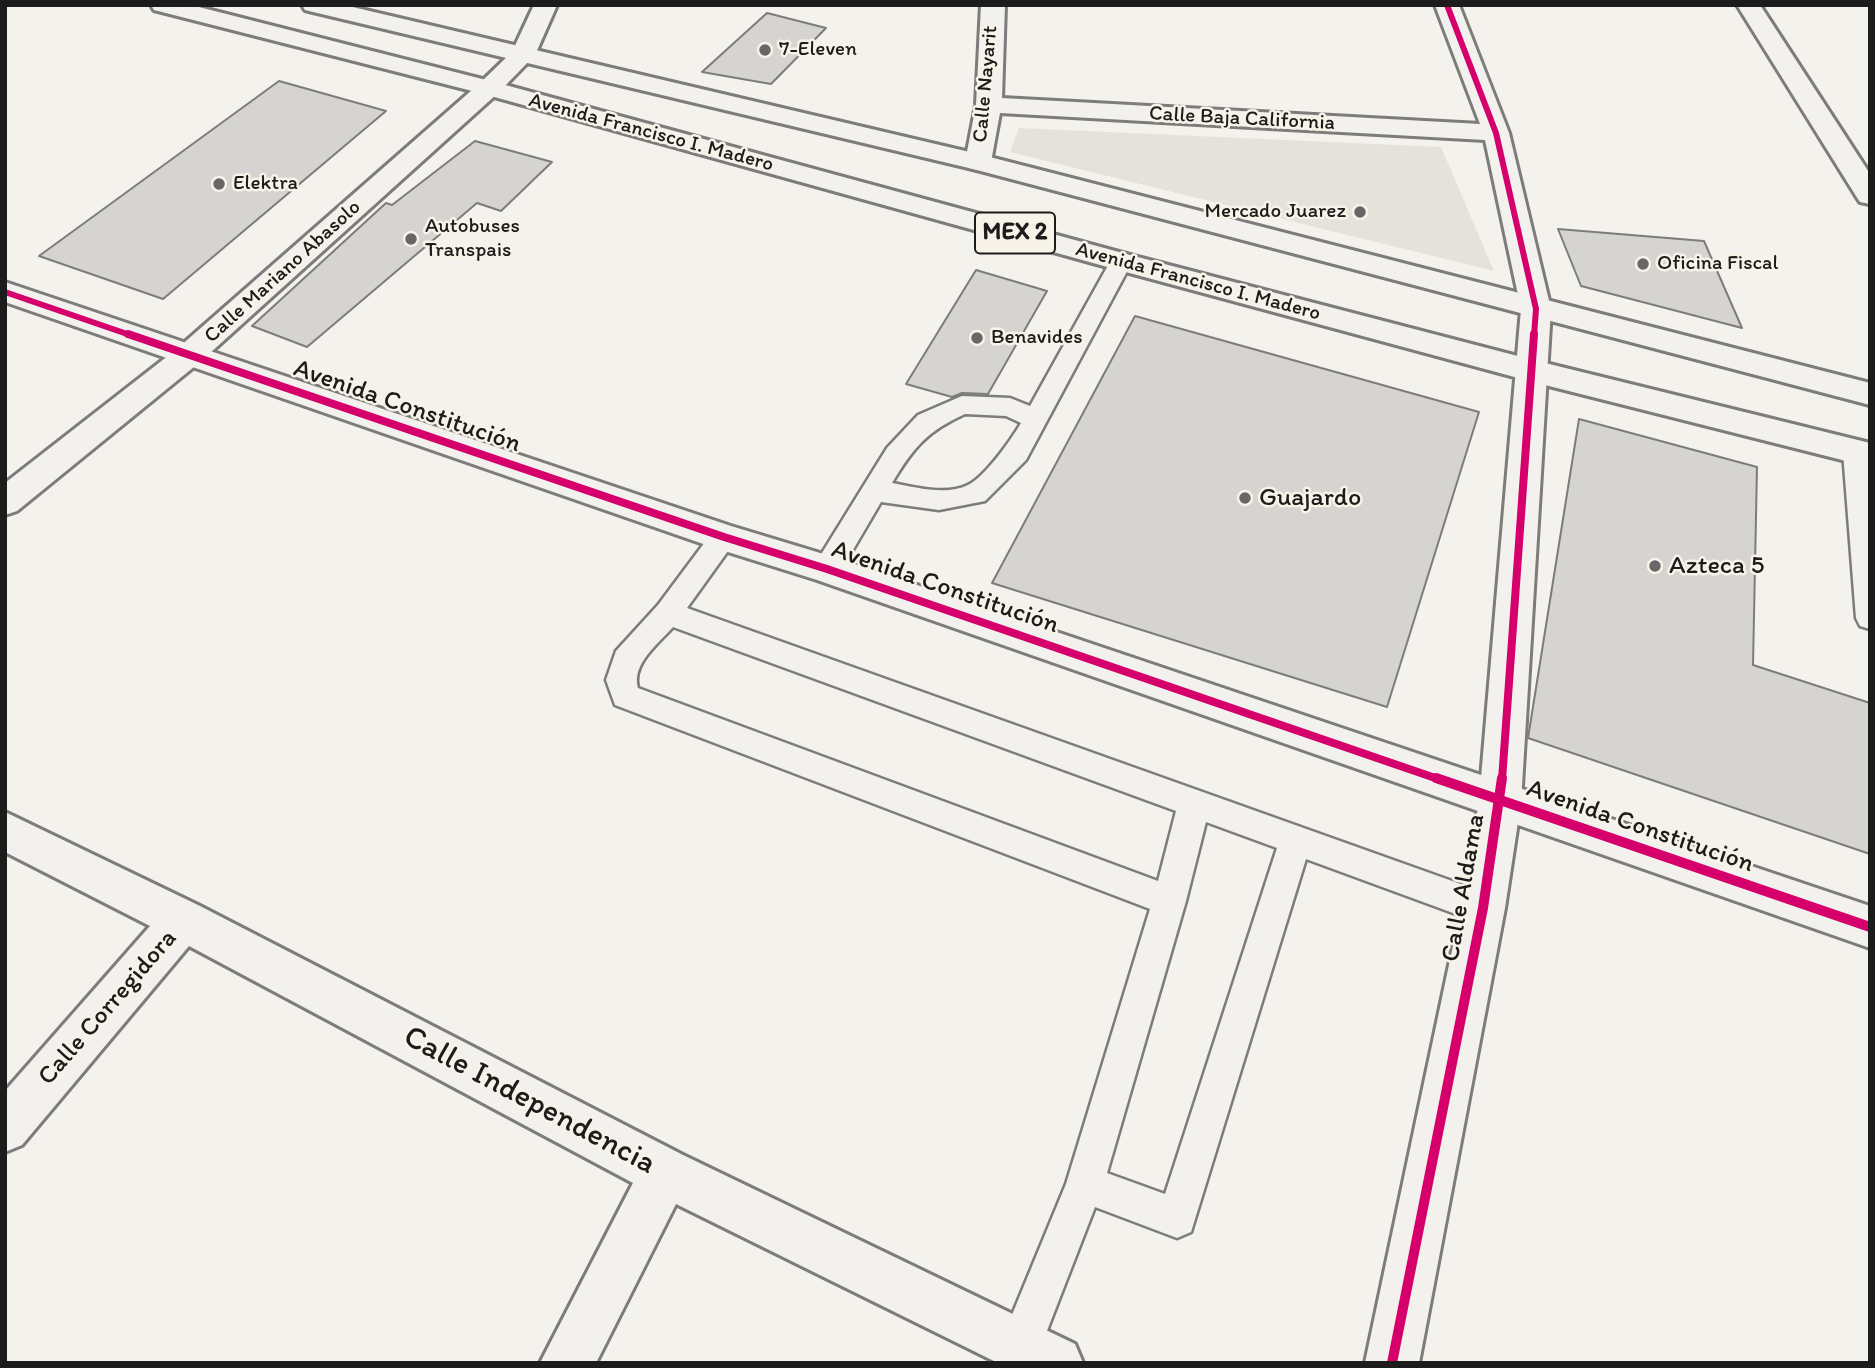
<!DOCTYPE html>
<meta charset="utf-8">
<style>
body{margin:0}
#map{position:relative;width:1875px;height:1368px;overflow:hidden;background:#f4f2ec;font-family:Itim,sans-serif}
canvas{display:block}
.frame{position:absolute;inset:0;border:7px solid #1c1c1c;pointer-events:none}
</style>
<div id="map">
<canvas width="1875" height="1368"></canvas>
<div class="frame"></div>
</div>
<script>
const g = document.querySelector('canvas').getContext('2d');
g.lineJoin = 'round';
function fillPath(path, color) { g.fillStyle = color; g.fill(path, 'evenodd'); }
function trace(path, color, width, dash) { g.strokeStyle = color; g.lineWidth = width; g.lineCap = dash ? 'butt' : 'round'; g.setLineDash(dash || []); g.stroke(path); }
function write(font, color, halo, rows, align = 'center') {
  g.font = font + ' Itim,sans-serif'; g.lineWidth = 5; g.setLineDash([]); g.textBaseline = 'middle'; g.strokeStyle = halo; g.fillStyle = color; for (const [text, x, y, turn = 0] of rows) {
    g.save(); g.translate(x, y); g.rotate((+turn || 0) * Math.PI / 180); g.textAlign = isNaN(turn) ? turn : align; if (halo) g.strokeText(text, 0, 0); g.fillText(text, 0, 0); g.restore();
  }
}
const built = new Path2D(`
 M1019,128L1441,147L1494,271L1010,152Z`);
const building = new Path2D(`
 M767,13L826,28L771,84L702,72Z
 M279,81L386,111L163,299L39,256Z
 M475,141L552,162L501,211L477,203L307,347L252,326L386,203L392,205Z
 M1558,229L1704,241L1742,328L1581,286Z
 M976,270L1047,291L988,394L962,393L952,397L906,384Z
 M1135,316L1479,412L1387,707L992,583Z
 M1579,419L1757,467L1753,665L1870,703V854L1528,738Z`);
const service = new Path2D(`
 M1121,255L1129,257L1132,262L1026,460L985,501L939,510L881,502L837,577L827,580L817,577L813,569L817,561L887,448L918,415L962,396L1010,398L1030,406L1110,262L1113,257ZM965,414L1006,416L1021,423C1011,440 985,477 968,485C946,496 915,487 892,483C913,448 927,431 965,414Z
 M1856,443L1865,445L1870,462V629L1860,626L1856,618L1843,452L1847,445Z
 M724,527L734,530L738,537L687,608L1483,892L1495,897L1500,908L1495,919L1483,924L1306,859L1191,1232L1177,1238L1095,1207L1036,1359L1026,1363L1006,1359L1000,1344L1066,1184L1150,909L615,705L606,680L616,651L658,605L714,530ZM673,627L1176,811L1158,881L638,688C631,664 659,643 673,627ZM1206,822L1277,848L1165,1194L1107,1173L1186,901Z`);
const minor = new Path2D(`
 M534,5H557L535,55L498,93L200,362L17,511L5,515V483L178,348L480,83L512,52Z
 M981,5H1005L1002,98L1480,124L1435,5H1459L1509,133L1551,309L1521,802L1505,908L1419,1363H1365L1461,908L1479,802L1521,309L1485,140L1000,113L991,162L987,168L978,170L969,168L965,162L976,105Z
 M1737,5H1760L1870,174V204L1860,202L1856,196Z
 M5,812L198,905L683,1155L1075,1344L1083,1363H998L676,1204L596,1363H540L633,1183L189,946L22,1145L5,1152V1091L150,926L5,852Z`);
const tertiary = new Path2D(`
 M5,282L731,526L840,559L1870,906V948L817,580L712,547L5,302Z`);
const primary = new Path2D(`
 M151,5H191L498,83L1130,255L1533,360L1870,443V467L1533,382L1111,268L480,93L154,10Z
 M302,5H344L978,154L1870,383V405L973,169L313,12L305,10Z`);
const cyclewayFar2 = new Path2D(`
 M1447,5L1496,133L1536,309L1534,336
 M5,292L133,336`);
const cyclewayFar1 = new Path2D(`
 M128,334L724,537L827,569L1441,780
 M1502,780L1534,334`);
const cycleway = new Path2D(`
 M1436,778L1870,927
 M1392,1363L1483,908L1502,778`);
const markers = [
 [765,50,7,"#686765"],
 [219,184,7,"#686765"],
 [1360,212,7,"#686765"],
 [411,239,7,"#686765"],
 [1643,264,7,"#686765"],
 [977,338,7,"#686765"],
 [1245,498,7,"#686765"],
 [1655,566,7,"#686765"]
];
const farPoinames = [
 ["7-Eleven",779,50],
 ["Elektra",233,184],
 ["Mercado Juarez",1346,212,"right"],
 ["Autobuses",425,227],
 ["Transpais",425,251],
 ["Oficina Fiscal",1657,264],
 ["Benavides",991,338]
];
const farStreetnames = [
 ["Calle Nayarit",986,84,-85],
 ["Calle Baja California",1242,119,3],
 ["Avenida Francisco I. Madero",651,133,15],
 ["Calle Mariano Abasolo",283,272,-42],
 ["Avenida Francisco I. Madero",1198,282,15]
];
const shields = [
 [1015,233,80]
];
const shieldNames = [
 ["MEX 2",1015,233]
];
const streetNames = [
 ["Avenida Constitución",407,407,19],
 ["Avenida Constitución",945,588,19],
 ["Avenida Constitución",1640,827,19],
 ["Calle Aldama",1464,888,-80],
 ["Calle Corregidora",108,1008,-49]
];
const poiNames = [
 ["Guajardo",1259,498],
 ["Azteca 5",1669,566]
];
const nearStreetnames = [
 ["Calle Independencia",529,1101,28]
];
fillPath(built, '#e4e2da');
fillPath(building, '#d5d4d0');
trace(building, '#7d7c7a', 2);
trace(service, '#7d7c7a', 5);
trace(minor, '#7d7c7a', 6);
trace(tertiary, '#7d7c7a', 6);
trace(primary, '#7d7c7a', 6);
fillPath(service, '#f2f1ed');
fillPath(minor, '#f2f1ed');
fillPath(tertiary, '#f2f1ed');
fillPath(primary, '#f2f1ed');
trace(cyclewayFar2, '#d6006c', 6);
trace(cyclewayFar1, '#d6006c', 8);
trace(cycleway, '#d6006c', 10);
for (const [x, y, r, color] of markers) { const dot = new Path2D(); dot.arc(x, y, r, 0, 2 * Math.PI); g.fillStyle = color; g.fill(dot); trace(dot, '#f7f3e8', 2.5); }
write('21px', '#1c1c1c', '#f7f3e8', farPoinames, 'left');
write('21px', '#1c1c1c', '#f7f3e8', farStreetnames);
for (const [x, y, w] of shields) { const box = new Path2D(); box.roundRect(x - w / 2, y - 20.5, w, 41, 5); g.fillStyle = '#f7f3e8'; g.fill(box); trace(box, '#1c1c1c', 2); }
write('bold 24px', '#1c1c1c', null, shieldNames);
write('26px', '#1c1c1c', '#f7f3e8', streetNames);
write('26px', '#1c1c1c', '#f7f3e8', poiNames, 'left');
write('32px', '#1c1c1c', '#f7f3e8', nearStreetnames);
</script>
